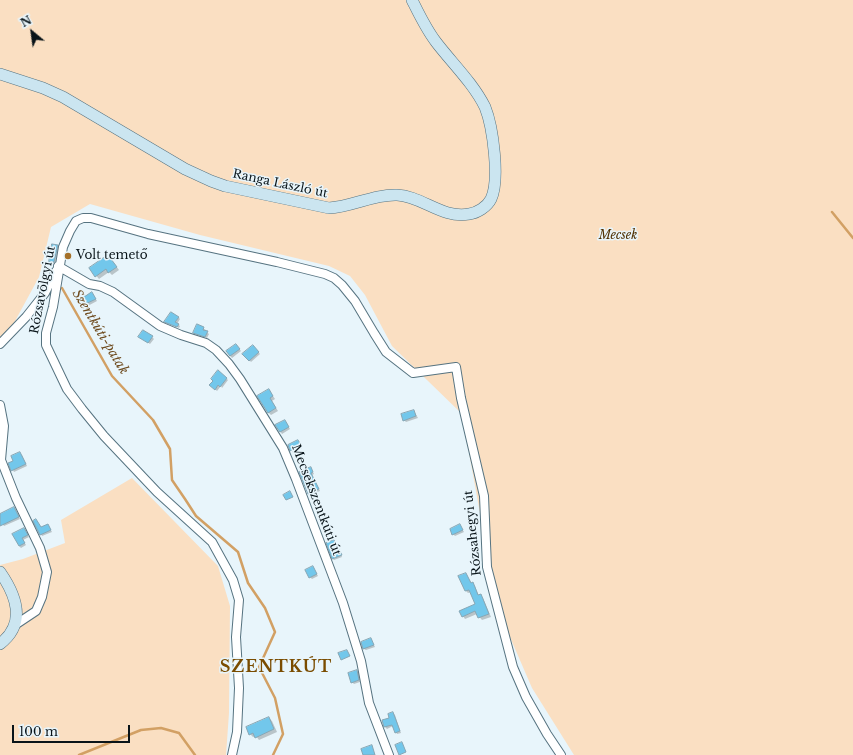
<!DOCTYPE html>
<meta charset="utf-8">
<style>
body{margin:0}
#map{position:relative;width:853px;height:755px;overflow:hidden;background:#e8f5fb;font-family:"Libre Baskerville",serif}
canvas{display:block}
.north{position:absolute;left:12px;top:12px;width:40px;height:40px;-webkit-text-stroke:3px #e8f5fb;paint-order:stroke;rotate:331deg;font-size:11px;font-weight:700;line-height:16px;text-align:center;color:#091419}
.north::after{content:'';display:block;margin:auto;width:14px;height:18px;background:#091419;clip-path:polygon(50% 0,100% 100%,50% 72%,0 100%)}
.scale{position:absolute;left:12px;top:725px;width:118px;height:18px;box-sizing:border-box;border:2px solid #091419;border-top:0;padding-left:5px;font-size:12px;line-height:14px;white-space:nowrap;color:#091419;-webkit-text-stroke:3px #e8f5fb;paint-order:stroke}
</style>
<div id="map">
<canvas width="853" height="755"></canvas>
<div class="north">N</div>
<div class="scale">100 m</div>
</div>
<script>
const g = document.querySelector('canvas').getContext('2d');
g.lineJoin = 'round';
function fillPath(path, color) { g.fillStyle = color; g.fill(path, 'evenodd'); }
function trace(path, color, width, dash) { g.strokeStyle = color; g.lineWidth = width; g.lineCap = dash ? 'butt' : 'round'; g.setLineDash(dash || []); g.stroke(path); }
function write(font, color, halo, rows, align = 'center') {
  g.font = font + ' "Libre Baskerville",serif'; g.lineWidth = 3; g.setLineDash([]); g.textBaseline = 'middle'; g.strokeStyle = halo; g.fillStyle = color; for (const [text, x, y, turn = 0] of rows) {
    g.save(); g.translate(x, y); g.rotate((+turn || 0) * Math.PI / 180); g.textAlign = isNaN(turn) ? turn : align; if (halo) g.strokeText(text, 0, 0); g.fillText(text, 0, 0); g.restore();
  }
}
const green = new Path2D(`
 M0,0H853V755H574L532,688L497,607L462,414L392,346L365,295L350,276L329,266L200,235L90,204L51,227L39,277L2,345H0Z
 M132,478L218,566L230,606L229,713L226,755H0V565L23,559L65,543L61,520Z`);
const shadow = new Path2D(`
 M57,246L59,248L56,264L52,263L50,261Z
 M111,259L119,270L112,275L109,272L99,279L90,268Z
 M92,293L97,301L84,308L78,297L83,294L86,296Z
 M178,317L180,319L177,324L180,326L179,328L166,322Z
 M197,325L206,330L205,331L209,334L207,338L194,333Z
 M152,337L154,339L150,344L142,338Z
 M236,345L241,351L232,358L227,352Z
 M253,346L260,354L251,362L244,354Z
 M218,372L228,380L222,388L221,386L217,391L211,385Z
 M269,390L275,399L272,401L278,411L271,415L268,412Z
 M414,411L418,418L406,422L404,420Z
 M285,421L290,429L282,434L277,426Z
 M298,441L302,448L293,453L289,446Z
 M22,455L27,466L14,472L10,464Z
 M311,468L314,474L312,475L320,491L310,495L308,494Z
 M14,508L20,519L4,526L0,520V515Z
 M48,525L52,532L42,536L41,534V528Z
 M461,527L464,532L455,536L453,534Z
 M24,530L29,537L23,540L26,545L21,548L19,546Z
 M334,541L342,557L334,560L333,559Z
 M313,567L318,576L312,579L310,577Z
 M466,574L472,584L475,586L479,596L483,598L491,617L482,620L477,614L465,619L463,616L476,605L471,592L468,593L466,591Z
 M371,639L375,647L366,650L364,649Z
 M357,671L359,673L360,682L354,684L352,682Z
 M393,713L395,715L401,733L397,734L393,726L387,729L385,727Z
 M269,718L272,721L277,732L259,740L256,736L253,737L250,734Z`);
const stream = new Path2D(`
 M832,212L853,238
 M62,288L112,376L153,420L170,449L172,480L185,499L196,516L238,552L248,583L265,608L275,632L259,667L275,698L283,734L273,755
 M79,755L141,730L161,728L179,733L195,755`);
const building = new Path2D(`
 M52,244L58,245L54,262H49Z
 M108,255L117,267L108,273L106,269L95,277L89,268Z
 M92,292L96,299L81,306L76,297L84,293L85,296Z
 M171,312L179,317L175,322L179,324L177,327L164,322Z
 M197,324L204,327L203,330L208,331L205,337L193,333Z
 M143,330L153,336L148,343L138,337Z
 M236,344L240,349L230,356L226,351Z
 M253,345L259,352L249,361L242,354Z
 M218,370L227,378L220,387L218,385L215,390L209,385L213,381L211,379Z
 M269,389L273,396L270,398L276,408L268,413L257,396Z
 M414,410L416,416L403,421L401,414Z
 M285,420L289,427L280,432L275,425Z
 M298,440L301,445L290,451L288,445Z
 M20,452L26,464L11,471L8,463L13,461L11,456Z
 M311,467L313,472L311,473L319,489L308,494L299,472Z
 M290,491L293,497L286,500L283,495Z
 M14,507L19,517L0,526V514Z
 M36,519L41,527L48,524L51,530L40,535L33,521Z
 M460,524L463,530L452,535L450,529Z
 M24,528L28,535L22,538L25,543L19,546L12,534Z
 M334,540L342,555L332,559L326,543Z
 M313,566L317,574L309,578L305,570Z
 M466,573L471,583L473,582L478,595L481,594L489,614L478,618L475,611L462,617L459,611L475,604L469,590L465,591L458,576Z
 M371,638L374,645L363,649L361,642Z
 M347,650L350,656L341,660L338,653Z
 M357,670L359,680L351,683L348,673Z
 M393,712L400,731L395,733L392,725L384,727L382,720L389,718L388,714Z
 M269,717L274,729L255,738L253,733L249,735L246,727Z
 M402,742L406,752L399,755L395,745Z
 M372,745L375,755H363L361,749Z`);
const minor = new Path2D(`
 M58,266L89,284L100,286L113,292L160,326L181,335L206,343L216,350L229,364L240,379L283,448L296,479L343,603L361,661L369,703L389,755
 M0,344L26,317L45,293L56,271
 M0,405L4,426L1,460L16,498L40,548L47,572L42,597L36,611L15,625
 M232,755L237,732L239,688L236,637L239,600L233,580L212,542L157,492L104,436L82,409L67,389L46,345V333L53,307L63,247L70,231L76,221L83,218H91L148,234L277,262L325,274L334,278L342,285L355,301L374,333L386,352L413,373L456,367L461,398L484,496L487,567L513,667L526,697L547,734L561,755`);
const secondary = new Path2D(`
 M0,74L43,88L63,97L185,169L211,181L225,186L329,208C351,207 374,194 397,195C422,196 442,219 469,214C477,213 487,207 491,199C500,180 493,127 485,107C473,83 452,63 436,42C426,29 419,14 412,0
 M0,572C16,595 27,623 0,644`);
const markers = [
 [68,256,4,"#a57029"]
];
const streetNames = [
 ["Ranga László út",280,184,12],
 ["Rózsavölgyi út",43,290,-79],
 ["Mecsekszentkúti út",316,500,69],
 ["Rózsahegyi út",473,533,-96]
];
const parkNames = [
 ["Mecsek",618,236]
];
const poiNames = [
 ["Volt temető",76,256]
];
const waterNames = [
 ["Szentkúti-patak",100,332,59]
];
const districtNames = [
 ["SZENTKÚT",276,667]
];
fillPath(green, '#fadfc2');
fillPath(shadow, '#0003');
trace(stream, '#d2a064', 2.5);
fillPath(building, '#72c7eb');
trace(building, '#87a6b4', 1);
trace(minor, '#567380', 10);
trace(secondary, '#567380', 12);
trace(minor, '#fff', 8);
trace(secondary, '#cbe5f0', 11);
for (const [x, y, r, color] of markers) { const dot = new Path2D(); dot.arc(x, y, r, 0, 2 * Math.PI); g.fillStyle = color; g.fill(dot); trace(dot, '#e8f5fb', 1.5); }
write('12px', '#091419', '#e8f5fb', streetNames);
write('italic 12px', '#513000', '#e8f5fb', parkNames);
write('12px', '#091419', '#e8f5fb', poiNames, 'left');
write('italic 13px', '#6e4b1e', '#e8f5fb', waterNames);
g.letterSpacing = '1px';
write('bold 16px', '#7a4c00', '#e8f5fb', districtNames);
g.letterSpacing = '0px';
</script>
